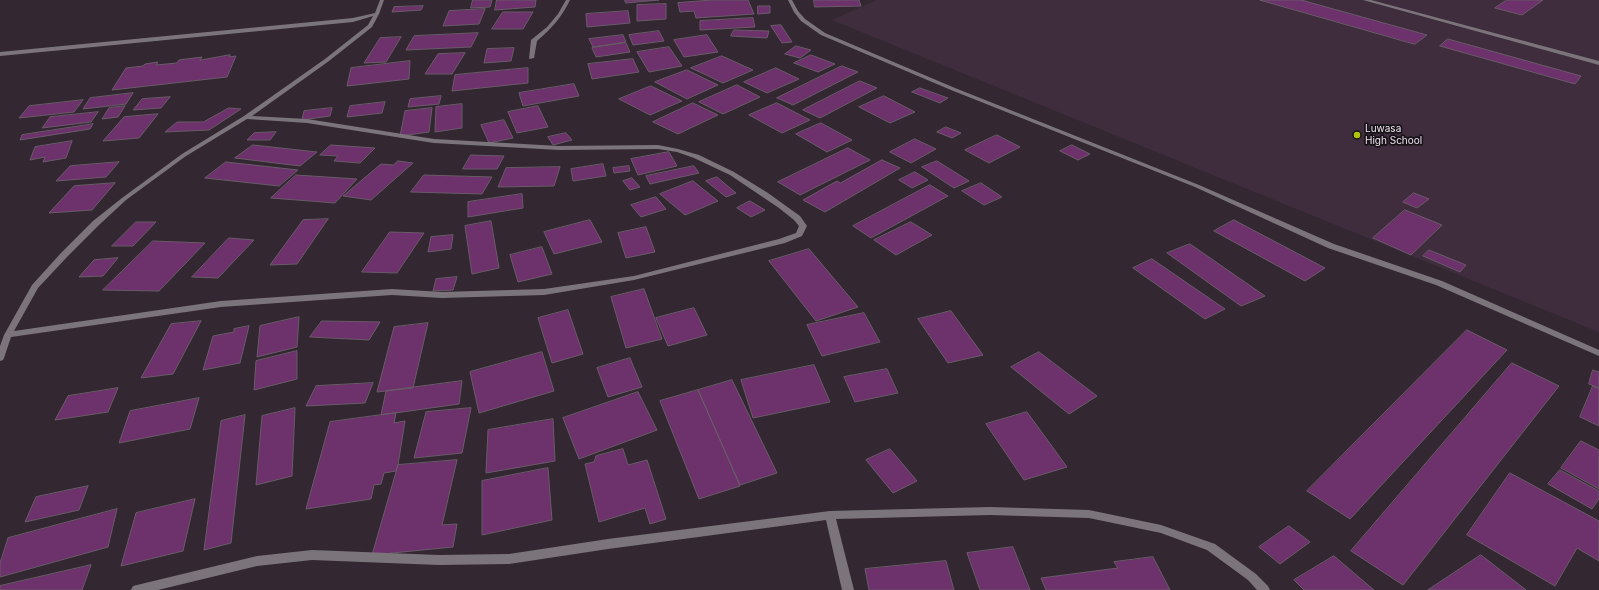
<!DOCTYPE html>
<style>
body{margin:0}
canvas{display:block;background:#332732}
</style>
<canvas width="1599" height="590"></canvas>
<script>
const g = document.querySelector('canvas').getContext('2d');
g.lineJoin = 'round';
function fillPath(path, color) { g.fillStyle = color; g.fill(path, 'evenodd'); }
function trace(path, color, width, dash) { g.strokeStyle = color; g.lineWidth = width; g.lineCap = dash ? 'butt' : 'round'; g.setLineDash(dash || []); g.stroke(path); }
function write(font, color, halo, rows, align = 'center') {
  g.font = font + ' Inter,sans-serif'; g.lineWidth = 3.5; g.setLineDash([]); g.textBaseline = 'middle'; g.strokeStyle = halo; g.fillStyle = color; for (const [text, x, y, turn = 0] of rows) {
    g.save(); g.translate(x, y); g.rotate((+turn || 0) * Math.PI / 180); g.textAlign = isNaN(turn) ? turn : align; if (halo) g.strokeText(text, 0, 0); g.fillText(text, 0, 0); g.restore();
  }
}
const built = new Path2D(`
 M877,0H1599V332L832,20Z`);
const building = new Path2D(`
 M473,0H492L490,7L471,8Z
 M497,0H536L535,7L495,10Z
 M625,0H659L626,3Z
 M712,0H748L754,14L696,18L694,11L680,12L678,3Z
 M814,0H859L861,6L815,7Z
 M1260,0H1301L1427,35L1415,44Z
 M1507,0H1543L1522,15L1495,8Z
 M666,4V19L637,21V5Z
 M423,6L421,10L392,12L394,7Z
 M758,6H770V13L758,14Z
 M485,9L479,24L443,26L449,11Z
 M628,11L630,23L587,27L586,14Z
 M503,12H533L523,29H492Z
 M753,18L755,27L700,30V21Z
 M781,25L792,42L782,43L771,26Z
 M734,30L769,31L767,38L731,36Z
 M659,31L664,41L633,45L629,35Z
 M478,33L471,47L406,50L414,36Z
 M623,35L626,42L593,47L589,39Z
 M707,35L718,52L684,57L674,40Z
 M401,37L386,62L364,63L380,38Z
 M1448,39L1581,76L1575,84L1440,46Z
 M626,43L630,52L596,57L592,48Z
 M796,46L811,50L800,58L785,54Z
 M669,47L682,66L649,72L637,52Z
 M514,48L511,61L484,63L487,49Z
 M465,53L452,74H425L438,54Z
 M230,55L229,57L236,56L227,77L112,90L126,68L143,66L145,64L158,62L156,65L177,63L179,60L202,57L200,60Z
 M811,55L835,64L818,72L794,63Z
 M722,56L753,70L723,83L691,68Z
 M633,59L639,72L592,79L588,64Z
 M410,61L409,79L347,86L351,68Z
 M842,66L858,72L793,105L777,98Z
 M528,68V83L452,91L455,75Z
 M776,68L799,79L767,93L744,82Z
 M687,70L718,85L687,99L655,82Z
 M860,81L877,88L820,118L803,110Z
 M574,84L579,96L523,106L519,93Z
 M737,85L760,97L723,114L699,102Z
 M651,86L682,101L650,115L619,99Z
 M920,88L948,98L940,103L912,92Z
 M133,93L126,104L83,109L90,98Z
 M441,96L439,104L408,107L410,99Z
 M884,96L915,112L890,123L859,107Z
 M170,97L161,108L133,110L142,99Z
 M83,100L74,112L19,118L29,106Z
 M385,102L382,113L347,117L350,106Z
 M693,103L718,115L678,134L653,122Z
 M777,103L810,120L782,133L749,115Z
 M462,104V128L435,132L436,107Z
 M125,106L118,117L102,119L109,108Z
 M538,106L548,127L517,133L508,112Z
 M229,108L241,109L209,130L165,132L177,122H203Z
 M332,108L330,116L302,120L304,111Z
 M432,108L429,132L400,136L405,111Z
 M98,112L91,122L42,128L50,117Z
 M158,114L139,138L103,141L124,117Z
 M504,120L513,138L489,143L481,125Z
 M821,123L852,140L827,152L796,134Z
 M93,124L90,129L20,140L22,135Z
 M946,127L961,133L952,138L937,132Z
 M276,132L270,140H247L254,133Z
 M566,133L572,140L553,145L548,137Z
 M997,135L1020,147L989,163L965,150Z
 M915,139L936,149L911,163L890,152Z
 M72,141L66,158L43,162L45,157L30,160L35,147Z
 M253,145L317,152L300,166L235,158Z
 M331,145L375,148L360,163L334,161L338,156L320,155Z
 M1072,145L1090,154L1078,160L1060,151Z
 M848,148L870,160L800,195L778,182Z
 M669,152L677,166L638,175L631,159Z
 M471,155L504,156L497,169H463Z
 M882,160L900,168L825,212L803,200L837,181L840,183Z
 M398,161L413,163L371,200L343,196L381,164L393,165Z
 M937,161L969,181L954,188L922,167Z
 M119,162L106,177L56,181L70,166Z
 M226,162L298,170L279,186L205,178Z
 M603,164L606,176L573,181L571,169Z
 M629,166L630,171L614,173L613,168Z
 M694,166L699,173L650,184L646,176Z
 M560,167L554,186L498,187L506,168Z
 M915,172L928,180L912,188L899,180Z
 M296,175L357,179L335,203L271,198Z
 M424,175L492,177L482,194L411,192Z
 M717,177L736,193L726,197L706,181Z
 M632,178L640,187L630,190L623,181Z
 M693,181L718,201L685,215L660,194Z
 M115,183L92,210L49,213L74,186Z
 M981,183L1002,197L984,205L962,191Z
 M930,185L948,196L871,238L853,226Z
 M1414,193L1429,199L1417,208L1403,202Z
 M522,194L523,208L468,217V202Z
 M656,197L666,209L641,217L631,205Z
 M750,201L765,210L751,217L737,208Z
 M1405,210L1442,225L1411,255L1373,238Z
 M328,219L297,264L270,265L303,220Z
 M590,220L602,242L554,254L544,232Z
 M1234,220L1325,268L1305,281L1214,231Z
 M491,221L499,268L472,274L465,226Z
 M136,222H156L133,246H112Z
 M911,222L932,235L896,255L874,240Z
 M646,227L655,252L626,258L618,233Z
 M390,232L424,233L397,273L362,272Z
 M453,235L451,249L428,252L431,237Z
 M229,238L254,240L218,278L192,277Z
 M153,241L205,243L159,291L103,290Z
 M1190,244L1265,296L1241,306L1167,253Z
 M542,247L552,274L518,282L510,255Z
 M809,249L858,307L816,321L769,261Z
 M1429,250L1466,265L1460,272L1423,256Z
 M118,258L103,276L79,277L94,260Z
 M1152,259L1225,309L1205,319L1133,268Z
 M457,277L453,290L433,291L436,279Z
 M644,289L662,339L626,348L611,297Z
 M694,308L707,335L668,346L656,318Z
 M568,310L583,354L552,363L538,318Z
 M951,311L983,355L948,363L918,319Z
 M864,313L880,342L822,356L807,325Z
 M299,317L297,347L257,357L260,326Z
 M201,321L173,374L141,378L171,324Z
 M322,321L380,322L369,340L310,337Z
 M428,323L413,388L377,392L394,327Z
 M249,326L240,363L203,370L213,336L234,332V329Z
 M1467,330L1507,350L1350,519L1307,491Z
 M297,351V379L254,390L256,361Z
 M542,352L554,391L479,413L470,372Z
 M1039,352L1097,396L1069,414L1011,367Z
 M630,358L642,387L608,397L597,368Z
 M1512,363L1559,386L1403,585L1351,551Z
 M814,365L830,402L753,418L741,380Z
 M887,369L898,393L855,402L844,377Z
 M1593,370L1599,372V388L1589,384Z
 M732,380L777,473L740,485L698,390Z
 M462,381L459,404L381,415L386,391Z
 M373,383L365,403L306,406L316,386Z
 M1593,386L1599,389V426L1580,417Z
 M118,388L108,412L55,420L68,396Z
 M698,390L740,486L699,499L660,401Z
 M638,392L657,430L579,459L563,418Z
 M199,398L190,429L119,443L130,411Z
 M295,408L292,476L256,485L262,416Z
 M471,408L462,453L414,458L426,412Z
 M1027,412L1067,467L1024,480L986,424Z
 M396,413L394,423L405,421L398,465L396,471L384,473L381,484L374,485L371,499L306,509L330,422Z
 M245,415L231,543L204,550L221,421Z
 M553,419L555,461L486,473L488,430Z
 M1581,441L1599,450V489L1561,468Z
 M623,449L628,465L647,460L666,519L650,524L645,508L599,522L585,464L594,462L596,456Z
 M890,449L917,481L893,493L866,460Z
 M457,460L442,525L457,524L453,547L372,555L398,465Z
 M548,468L552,520L482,535V481Z
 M1560,470L1599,491V499L1592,509L1548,484Z
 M1510,473L1599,521V561L1577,548L1555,586L1467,535Z
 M88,486L79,510L25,522L36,497Z
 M195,499L183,551L121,566L136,513Z
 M117,509L108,547L0,577V563L8,538Z
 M1289,526L1310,542L1280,564L1259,547Z
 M1013,547L1030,590H980L967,553Z
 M1481,555L1526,590H1428Z
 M1334,556L1374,590H1304L1294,580Z
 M1153,557L1170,590H1046L1041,578L1118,568L1114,562Z
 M946,561L954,590H869L865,569Z
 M91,565L82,590H0V586Z`);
const service = new Path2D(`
 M1363,0H1371L1599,61V65Z`);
const minor = new Path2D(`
 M380,0H384L379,14L372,27L329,61L252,116L307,119L434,139L559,146L658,145L678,149L699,155L734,172L768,193L800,216L807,226L802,236L785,243L634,280L544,295L442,298L392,295L221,307L11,337L4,358L3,360L0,361V346L4,335L32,285L61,253L93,221L122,198L182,154L244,116L325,59L368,25L373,16L353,22L0,56V52L353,18L375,13ZM247,119L307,123L434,143L559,150L658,149L677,152L694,158L730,175L779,208L794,220L799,226L796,233L779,239L634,276L544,289L442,292L392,289L221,301L14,331L38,288L67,257L99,225L126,200L186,156Z
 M566,0H570C561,18 552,28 537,41L534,58L529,59L531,40L547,27L558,14Z
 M788,0H792L798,11L805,19L825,33L955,88L1199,185L1334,244L1442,281L1599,350V356L1436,285L1328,248L1195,187L951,90L821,35L801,21L794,12Z
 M990,507L1089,510L1161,525L1215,544L1256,574L1268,586L1270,590H1257L1248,580L1207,550L1161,533L1089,518L990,515L836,519L854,590H842L826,520L608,549L509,564L439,565L312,560L257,566L158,590H131L133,586L137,585L257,556L312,550L439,555L509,554L608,539L830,511Z`);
const markers = [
 [1357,135,4,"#aec509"]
];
const farPoinames = [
 ["Luwasa",1365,129],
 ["High School",1365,141]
];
fillPath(built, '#3f2d3e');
fillPath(building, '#6d316c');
trace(building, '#695b68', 1);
fillPath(service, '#7b757b');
fillPath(minor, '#7b757b');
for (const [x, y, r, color] of markers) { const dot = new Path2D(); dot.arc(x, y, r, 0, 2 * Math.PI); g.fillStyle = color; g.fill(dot); trace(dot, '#171217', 1.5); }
write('10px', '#ece4ec', '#171217', farPoinames, 'left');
</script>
